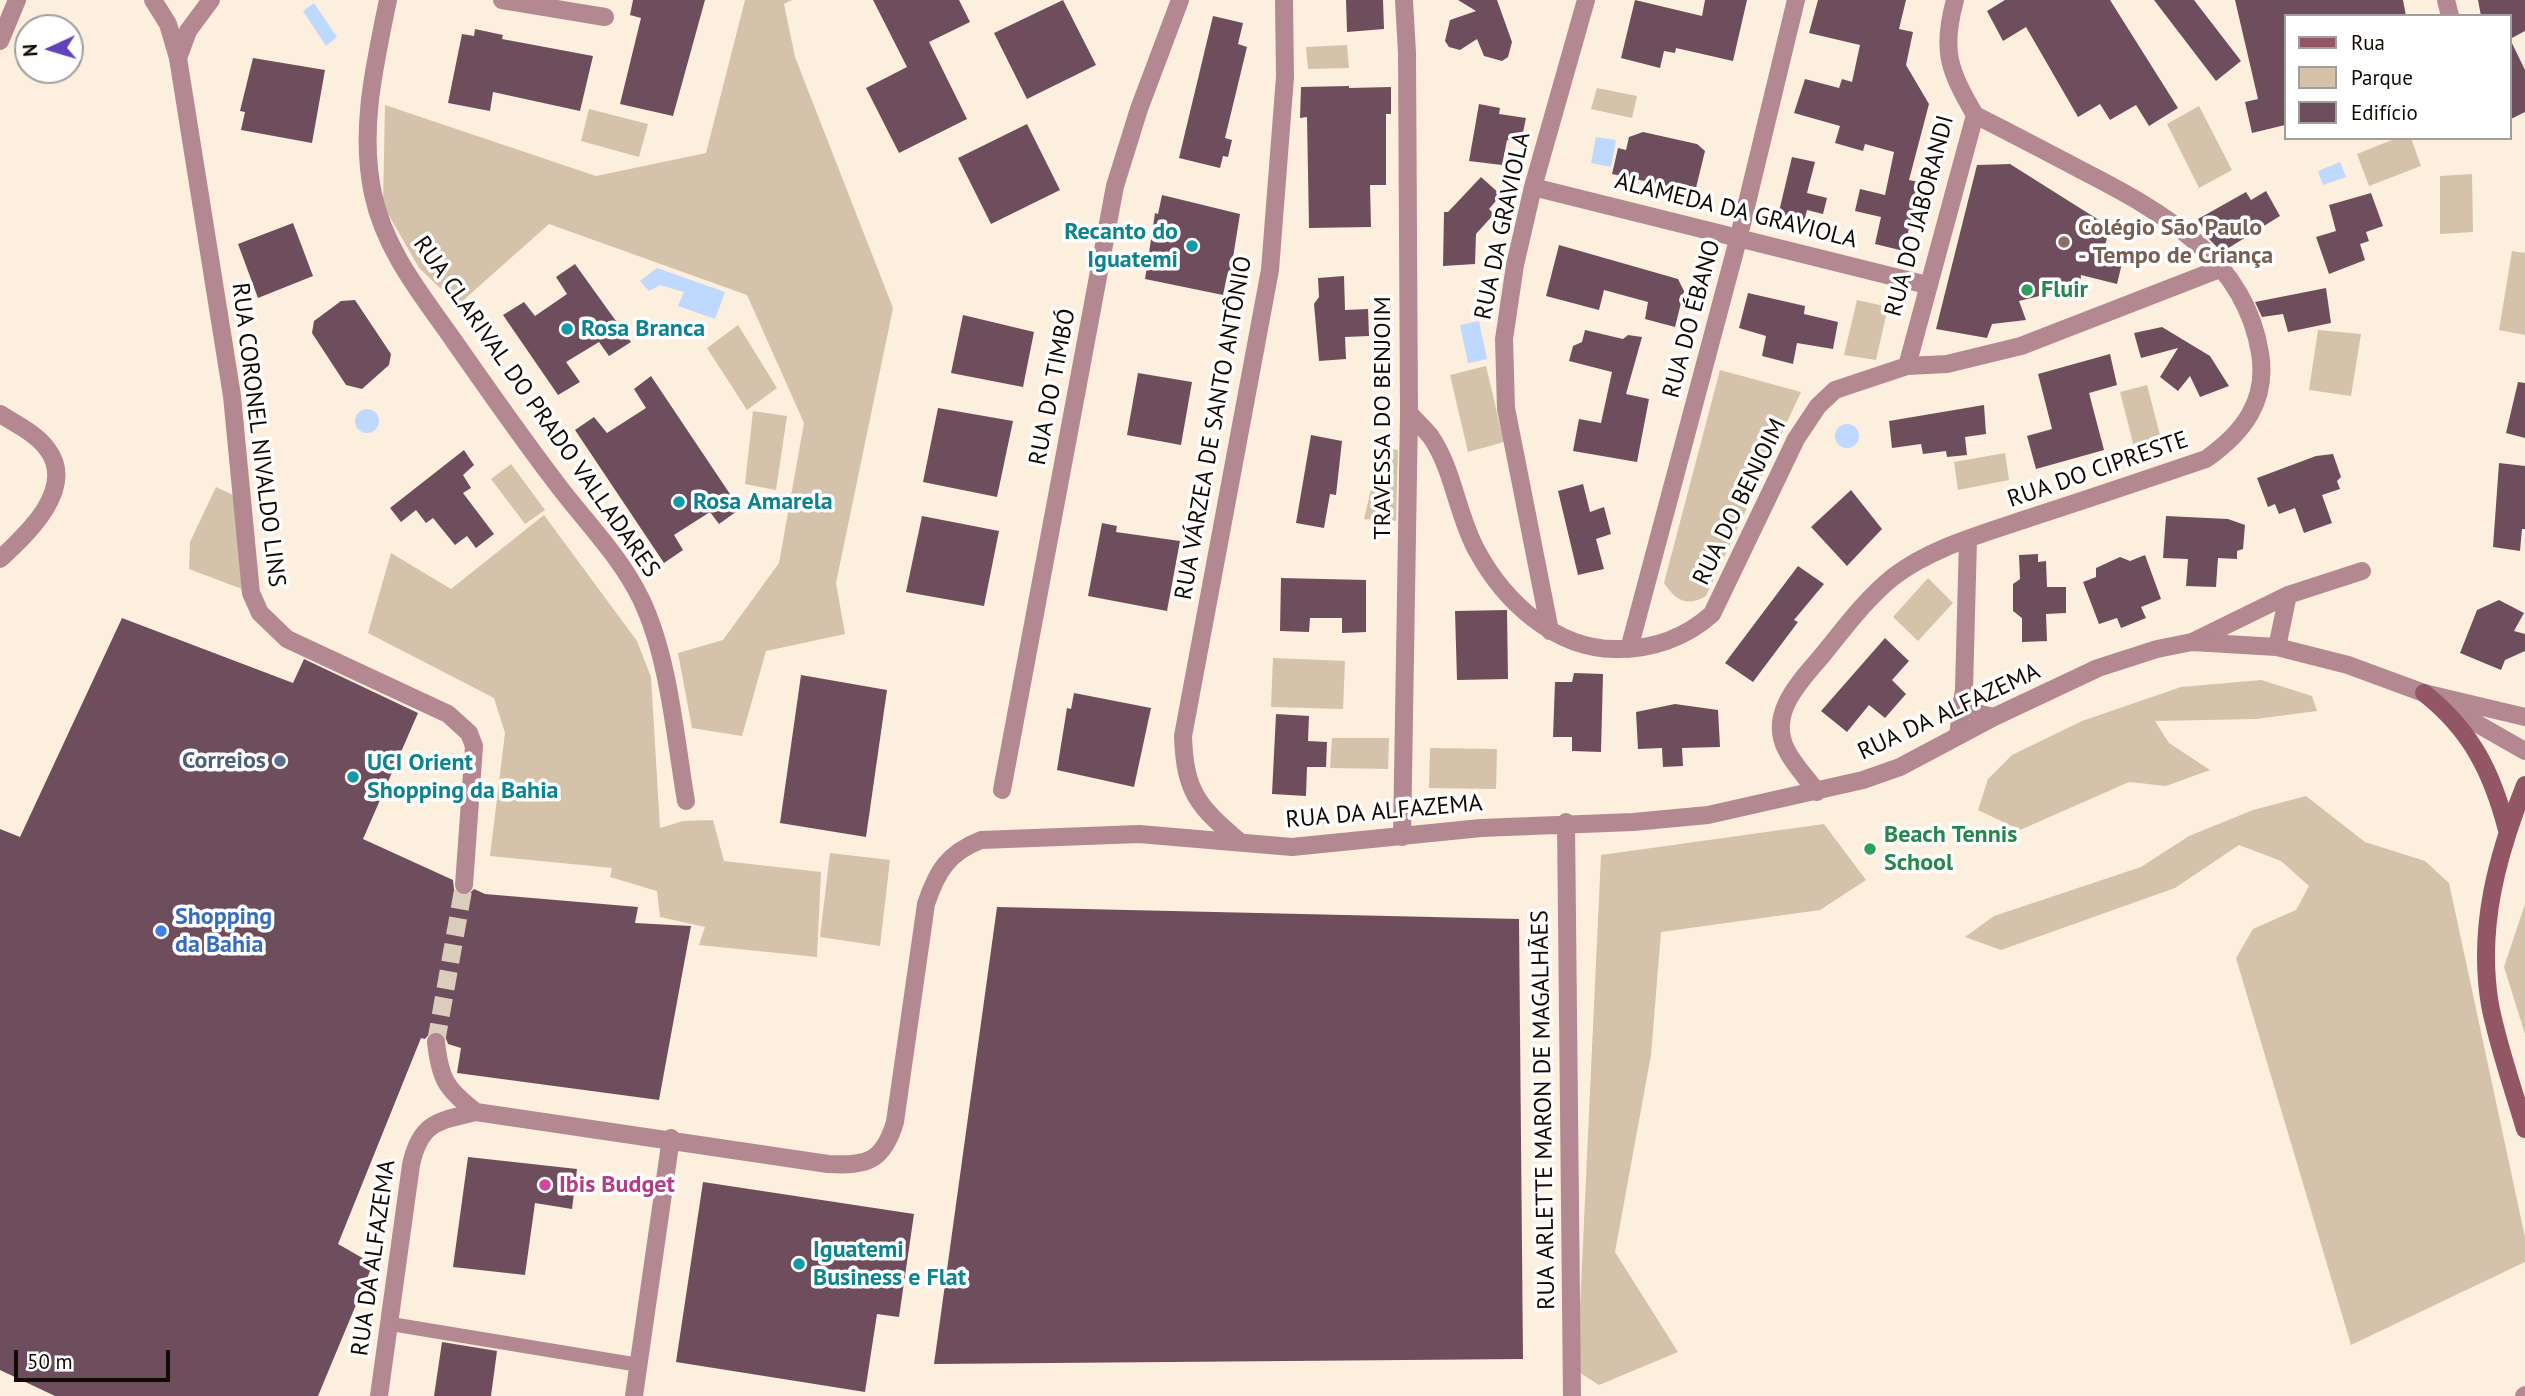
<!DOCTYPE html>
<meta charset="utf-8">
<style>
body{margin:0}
#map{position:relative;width:2525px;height:1396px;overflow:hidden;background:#fdefdd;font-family:"PT Sans",sans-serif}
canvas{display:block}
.legend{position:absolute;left:2284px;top:14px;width:228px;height:126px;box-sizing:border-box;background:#fefefe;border:2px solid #a09d9a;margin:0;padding:9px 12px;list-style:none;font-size:21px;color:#120b03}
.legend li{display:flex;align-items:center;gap:14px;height:35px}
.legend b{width:35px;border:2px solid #a09d9a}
.north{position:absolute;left:14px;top:14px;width:70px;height:70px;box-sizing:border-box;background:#fefefe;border:2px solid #a09d9a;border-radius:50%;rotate:266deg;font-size:19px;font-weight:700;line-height:28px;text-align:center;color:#120b03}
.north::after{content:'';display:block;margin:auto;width:24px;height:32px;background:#6142bb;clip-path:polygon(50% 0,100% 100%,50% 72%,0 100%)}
.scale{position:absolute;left:14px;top:1350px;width:156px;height:32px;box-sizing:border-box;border:4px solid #120b03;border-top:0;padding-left:9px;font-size:21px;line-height:24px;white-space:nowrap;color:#120b03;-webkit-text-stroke:5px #fefefe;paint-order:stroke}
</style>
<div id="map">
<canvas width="2525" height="1396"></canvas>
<ul class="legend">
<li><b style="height:9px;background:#925664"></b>Rua</li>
<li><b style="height:19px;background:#d4c2ab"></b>Parque</li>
<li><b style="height:19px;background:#6e4e5c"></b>Edifício</li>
</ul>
<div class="north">N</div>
<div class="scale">50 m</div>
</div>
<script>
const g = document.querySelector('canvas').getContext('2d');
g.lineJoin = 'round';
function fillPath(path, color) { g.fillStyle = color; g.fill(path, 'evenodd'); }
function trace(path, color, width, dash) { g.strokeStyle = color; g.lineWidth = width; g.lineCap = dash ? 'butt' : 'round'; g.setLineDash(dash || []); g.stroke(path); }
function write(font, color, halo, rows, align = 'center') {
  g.font = font + ' "PT Sans",sans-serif'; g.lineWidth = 7; g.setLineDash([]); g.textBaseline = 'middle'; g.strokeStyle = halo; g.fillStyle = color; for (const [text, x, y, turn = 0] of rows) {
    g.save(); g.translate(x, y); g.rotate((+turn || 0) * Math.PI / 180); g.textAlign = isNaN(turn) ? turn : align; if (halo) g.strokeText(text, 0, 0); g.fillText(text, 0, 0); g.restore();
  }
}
const green = new Path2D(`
 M745,0H792L784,4L795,57L893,308L836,583L845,634L766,651L742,736L692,728L678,653L723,640L779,563L804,423L747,295L549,224L458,305L419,268L383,205L385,105L596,176L706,153Z
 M1347,45L1349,68L1308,69L1306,47Z
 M1597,88L1637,96L1632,118L1591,109Z
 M2199,106L2232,170L2199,188L2167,124Z
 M589,109L648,124L639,157L581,141Z
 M2397,138H2411L2421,166L2369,186L2357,154Z
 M2472,174L2473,232L2440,234V176Z
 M2512,251L2525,253V335L2499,330Z
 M1857,300L1888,307L1876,360L1844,355Z
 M738,325L777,388L747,410L707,348Z
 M2318,330L2361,334L2351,396L2309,390Z
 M1486,366L1504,442L1468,452L1450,375Z
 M1720,370L1801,392L1706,596C1687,607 1676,601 1664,583Z
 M2147,385L2161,439L2134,447L2120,392Z
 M753,411L787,416L776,490L745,484Z
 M1381,447L1398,450L1396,521L1364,519Z
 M2005,453L2009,480L1958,490L1954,462Z
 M511,464L545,510L525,524L491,479Z
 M216,487L233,495L242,589L189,569L190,542Z
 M544,515L637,641L651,677L660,828L683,821L713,820L724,861L821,872L817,957L699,945L705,927L660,917L657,891L610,877L612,868L490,856L505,733L494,698L368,633L391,553L451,589Z
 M1928,578L1953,603L1918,641L1893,617Z
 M1273,658L1345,661L1343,709L1271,707Z
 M2261,680L2312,696L2317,711L2256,719L2155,721L2169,743L2210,770L2166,786L2129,782L2020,830L1978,810L1988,779L2012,755L2082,721L2181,687Z
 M1332,738H1389L1388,769L1330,768Z
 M1430,748L1497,749L1496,789L1429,788Z
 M2306,796L2365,842L2425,861L2449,883L2525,1237V1262L2351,1345L2236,958L2253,929L2296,910L2309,886L2281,861L2239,845L2175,888L2001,950L1965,937L1994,916L2141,867L2189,836L2253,810Z
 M1824,824L1866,880L1820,910L1661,932L1651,1055L1615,1252L1678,1352L1599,1385L1577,1371L1601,855Z
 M830,853L890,860L880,946L820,937Z
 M2525,904V1034L2504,967Z`);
const water = new Path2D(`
 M314,3L337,37L326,46L303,11Z
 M1596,137L1616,140L1611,167L1591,163Z
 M2340,162L2346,177L2323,185L2318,171Z
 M657,268L725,292L715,319L678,306L684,292L660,285L649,291L640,281Z
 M1479,321L1487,359L1468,363L1460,325Z
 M355 421a12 12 0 1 1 24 0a12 12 0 1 1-24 0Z
 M1835 436a12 12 0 1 1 24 0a12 12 0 1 1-24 0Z`);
const building = new Path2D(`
 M633,0H705L673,116L620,104L641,18L630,15Z
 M873,0H959L970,22L929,42L967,119L899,153L866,88L907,67Z
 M1063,0L1096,65L1027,99L994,33Z
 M1346,0H1383L1384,29L1347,32Z
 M1458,0H1497L1512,42L1508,57L1502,61L1484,56L1477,39L1460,50L1449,47L1445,41L1450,20L1476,11Z
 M1635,0L1702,16L1705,0H1747L1733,61L1676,48L1675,53L1664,51L1660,68L1621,58Z
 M1818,0H1906L1899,29L1913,32L1906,65L1929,104L1909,180L1919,182L1904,251L1875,244L1881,217L1855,211L1860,189L1885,195L1894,152L1865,144L1863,151L1835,143L1840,126L1794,113L1805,79L1839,88L1842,79L1852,82L1860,45L1809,33Z
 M2005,0H2110L2178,108L2149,126L2136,105L2110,120L2100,104L2078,117L2026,27L2003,41L1987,11Z
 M2154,0H2194L2241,61L2216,81Z
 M2235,0H2403L2406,16H2285V125L2252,133L2245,102L2258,99Z
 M2478,0H2525V31L2510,39L2525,70V112L2509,120V16H2481Z
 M1213,16L1243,23L1238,44L1247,47L1225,138L1232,140L1228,157L1223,156L1220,168L1179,158Z
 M475,29L503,35L502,39L593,56L580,111L493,92L490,111L448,103L462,34L474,36Z
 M253,58L325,70L312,143L241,130L245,112L240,111Z
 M1349,86V88L1391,87V114H1386V185H1370L1371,227L1309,228L1307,117L1300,118L1301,87Z
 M1479,104L1500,108L1499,114L1526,118L1521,142L1507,140L1502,165L1469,161Z
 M1027,124L1060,190L991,224L958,158Z
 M1643,132L1697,144L1705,151L1695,192L1612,174L1618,148L1626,150L1629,137Z
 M1792,157L1815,162L1807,193L1827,198L1823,214L1807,210L1803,226L1777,220Z
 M2010,164L2110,227L2104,249L2124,255L2117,284L2081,275L2080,286L2019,301L2026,320L1992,324L1987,338L1936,329L1977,165Z
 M1481,177L1501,195L1489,209L1494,214L1476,234L1475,264L1443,266L1444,212H1448Z
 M2266,191L2280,216L2222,252L2209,239L2198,219L2246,192L2251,200Z
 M2371,193L2383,226L2366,232L2369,241L2360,244L2365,260L2329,274L2316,237L2336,231L2329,205Z
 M1162,195L1240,214L1230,276H1227L1223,295L1145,279L1155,213L1158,214Z
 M293,223L313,276L258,298L238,244Z
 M1559,245L1678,279L1684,291L1675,327L1645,319L1648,302L1604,290L1599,310L1546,296Z
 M575,264L631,342L609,356L599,342L566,362L580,382L558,395L503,315L524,302L535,316L567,294L556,277Z
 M1344,276L1345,310L1368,309L1369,336L1345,337L1346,359L1319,361L1314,304L1319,297L1318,278Z
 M2326,288L2331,323L2288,332L2283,314L2262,317L2255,302Z
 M1748,293L1805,306L1804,314L1838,322L1833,349L1797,343L1793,364L1762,356L1766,336L1739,328Z
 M355,300L391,354L389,365L362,389L346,385L312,333L314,321L341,301Z
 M963,315L1034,332L1023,387L951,373Z
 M2162,327L2210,356L2229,386L2200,397L2190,376L2178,391L2160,377L2178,348L2141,358L2134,333Z
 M1585,330L1623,339L1628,335L1642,337L1626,394L1649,399L1637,462L1573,451L1579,419L1601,423L1612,372L1569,361L1573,346L1582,342Z
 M2110,354L2117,385L2089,393L2104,450L2036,469L2027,436L2052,429L2038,374Z
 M1138,373L1192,382L1181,445L1127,435Z
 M651,376L740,509L719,524L710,512L674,535L683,550L664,563L575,430L594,417L607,433L646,408L634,389Z
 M2518,382L2525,383V438L2506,433Z
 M1984,405L1986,434L1965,437L1967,455L1947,457L1946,451L1923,454L1921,444L1892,448L1889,421Z
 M938,408L1013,421L997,497L923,482Z
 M1311,435L1342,441L1336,495L1330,494L1324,528L1296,523Z
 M464,450L474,465L463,475L471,488L463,493L494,534L476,548L467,536L455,545L433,518L426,523L416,510L401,522L390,508Z
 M2333,454L2341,477L2337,481L2340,489L2322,495L2332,523L2304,533L2295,508L2279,514L2275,504L2268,507L2257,478L2316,456Z
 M2499,463L2525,466V529H2522L2520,551L2493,547Z
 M1583,484L1590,512L1604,507L1611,534L1596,539L1604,569L1578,575L1558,491Z
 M1851,490L1882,529L1847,566L1811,527Z
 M922,516L999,531L984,606L906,592Z
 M2166,516L2228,519L2245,525L2243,549L2237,551V559L2218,558L2216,587L2186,586L2188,559L2163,558Z
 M1102,523L1117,526L1116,532L1180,541L1167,611L1088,596Z
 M2038,554V562L2046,561L2047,587H2066V613L2046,614L2047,641L2022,642V618L2013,611V584L2020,579L2019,555Z
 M2145,555L2161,599L2141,607L2146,618L2121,628L2117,618L2099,624L2083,582L2096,577V568L2120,557L2130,561Z
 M1798,566L1824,584L1794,620L1798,622L1753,682L1725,663Z
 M1281,578L1366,580V632L1342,633V618H1310L1309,632L1280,631Z
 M2499,600L2524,613L2514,631L2525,634V651L2505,660L2501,670L2460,653L2477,610Z
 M1507,610L1508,679L1457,680L1455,611Z
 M122,618L293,683L304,659L418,713L363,839L453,880L454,889L458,895H468L474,889L485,894L638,907L635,923L691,926L659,1100L457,1073L461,1048L448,1044L445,1036L440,1031L430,1033L425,1039L421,1038L338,1244L373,1264L318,1396H55L0,1370V829L20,837Z
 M1885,638L1909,661L1892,680L1906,694L1885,718L1869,705L1847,732L1821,711Z
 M1574,673L1603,674L1601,752L1572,751V737H1553L1555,682H1572Z
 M801,675L887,690L866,837L780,823Z
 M1074,693L1151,708L1134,787L1057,770L1067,708L1071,709Z
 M1675,704L1718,710L1720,747L1682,748L1683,766L1663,767L1662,748L1638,749L1636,712Z
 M1276,714L1309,716L1308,741L1327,742L1326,767H1307L1306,796L1272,794Z
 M997,907L1519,919L1523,1359L934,1364Z
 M468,1157L577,1169L572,1209L535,1203L525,1275L453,1267Z
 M703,1182L914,1214L899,1317L877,1314L865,1392L676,1362Z
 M442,1342L497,1351L491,1396H434Z`);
const tertiaryTunnel = new Path2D(`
 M436,1042L464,885`);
const pedestrian = new Path2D(`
 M391,1324L639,1365`);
const minor = new Path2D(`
 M388,0C375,64 359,129 373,194C385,251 422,295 454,341C489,391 523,440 560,488C587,523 622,559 641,599C669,657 675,737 686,801
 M502,0L605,17
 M2446,0L2450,16
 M178,58L188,31L211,0
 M1533,187L1927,285
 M1907,366L1975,115C1949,70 1941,51 1955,0
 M1409,413C1416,421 1425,429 1431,437C1454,471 1457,515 1477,551C1504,601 1555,649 1615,649C1651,650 1685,638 1712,614L1796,439L1818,406L1835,390L1907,366L1947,364L2021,346L2222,268
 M1550,631L1506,408L1504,339L1515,265L1533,187L1586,0
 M2192,642L2288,595L2362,571
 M2277,647L2288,595
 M1629,649L1739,236L1796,0
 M1958,736L1964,689L1968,539
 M1002,790L1115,186L1139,109L1180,0
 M1817,792C1807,778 1793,764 1786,749C1767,711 1804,678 1825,652C1846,626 1867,598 1893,577C1932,547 1983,534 2029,518C2088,499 2147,479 2206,459C2243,433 2268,401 2260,353C2245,258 2161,211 2083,171C2047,152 2011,133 1975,115
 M1402,837L1409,413L1407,53L1404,0
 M2524,1396L2525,1395`);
const tertiary = new Path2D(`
 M153,0L168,24L178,58L232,396L251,593L260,613L287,639L448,714L469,733L474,746L464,885
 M0,41L17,0
 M0,414C16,424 37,434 48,450C76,489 27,534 0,559
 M1962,701L1976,713L1994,717
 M2439,702L2525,751
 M1566,822L1572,1396
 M1240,842C1198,806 1185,793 1183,736L1270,270L1285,77L1284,0
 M436,1042C440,1079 446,1089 476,1112
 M379,1396L411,1165C420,1123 437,1121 476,1112L828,1164C867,1166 883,1162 895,1122L926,904C937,871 948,853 981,840L1139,834L1292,847L1481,828L1633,822L1708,815L1863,780L1900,767L1994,717L2098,668L2157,649L2192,642L2277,647L2348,665L2424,693L2525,717
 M634,1396L671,1138`);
const secondary = new Path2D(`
 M2424,693C2471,730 2492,772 2507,830
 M2525,785C2497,856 2477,928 2490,1005C2498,1046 2513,1088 2525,1129`);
const markers = [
 [2064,242,7,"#8d6e63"],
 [1192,246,7,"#0f9aa8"],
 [2027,290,7,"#2e9e5b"],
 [567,329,7,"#0f9aa8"],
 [679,502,7,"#0f9aa8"],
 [280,761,7,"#5c6f8a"],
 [353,777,7,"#0f9aa8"],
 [1870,849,7,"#2e9e5b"],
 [161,931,7,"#3f7fe0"],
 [545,1185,7,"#d1479c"],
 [799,1264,7,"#0f9aa8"]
];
const streetNames = [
 ["ALAMEDA DA GRAVIOLA",1736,211,14],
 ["RUA DO JABORANDI",1920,216,-75],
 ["RUA DA GRAVIOLA",1503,226,-78],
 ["RUA DO ÉBANO",1692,319,-75],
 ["RUA DO TIMBÓ",1053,387,-79],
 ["RUA CLARIVAL DO PRADO VALLADARES",536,407,55],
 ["TRAVESSA DO BENJOIM",1383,418,-90],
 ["RUA VÁRZEA DE SANTO ANTÔNIO",1214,428,-80],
 ["RUA CORONEL NIVALDO LINS",258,435,83],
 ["RUA DO CIPRESTE",2098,470,-19],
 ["RUA DO BENJOIM",1740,502,-64],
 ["RUA DA ALFAZEMA",1949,712,-25],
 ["RUA DA ALFAZEMA",1384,812,-5],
 ["RUA ARLETTE MARON DE MAGALHÃES",1544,1110,-91],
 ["RUA DA ALFAZEMA",374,1258,-82]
];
const educationNames = [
 ["Colégio São Paulo",2078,228],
 ["- Tempo de Criança",2078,256]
];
const cultureNames = [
 ["Recanto do",1178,232,"right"],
 ["Iguatemi",1178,260,"right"],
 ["Rosa Branca",581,329],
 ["Rosa Amarela",693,502],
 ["UCI Orient",367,763],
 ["Shopping da Bahia",367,791],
 ["Iguatemi",813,1250],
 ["Business e Flat",813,1278]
];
const leisureNames = [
 ["Fluir",2041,290],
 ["Beach Tennis",1884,835],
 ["School",1884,863]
];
const serviceNames = [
 ["Correios",266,761]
];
const shopNames = [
 ["Shopping",175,917],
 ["da Bahia",175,945]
];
const hotelNames = [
 ["Ibis Budget",559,1185]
];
fillPath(green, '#d4c2ab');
fillPath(water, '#bed8fe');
fillPath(building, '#6e4e5c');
trace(tertiaryTunnel, '#dacdbc', 18, [18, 9]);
trace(pedestrian, '#b38891', 14);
trace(minor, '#b38891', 18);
trace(tertiary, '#b38891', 18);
trace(secondary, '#925664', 18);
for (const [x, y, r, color] of markers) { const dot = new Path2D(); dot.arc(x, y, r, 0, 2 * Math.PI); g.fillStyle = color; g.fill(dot); trace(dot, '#fefefe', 2.5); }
write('24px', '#120b03', '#fefefe', streetNames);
write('bold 24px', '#785e54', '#fefefe', educationNames, 'left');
write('bold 24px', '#0d838f', '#fefefe', cultureNames, 'left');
write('bold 24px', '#27864d', '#fefefe', leisureNames, 'left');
write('bold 24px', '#4e5e75', '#fefefe', serviceNames, 'right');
write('bold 24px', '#366cbe', '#fefefe', shopNames, 'left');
write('bold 24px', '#b23c85', '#fefefe', hotelNames, 'left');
</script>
